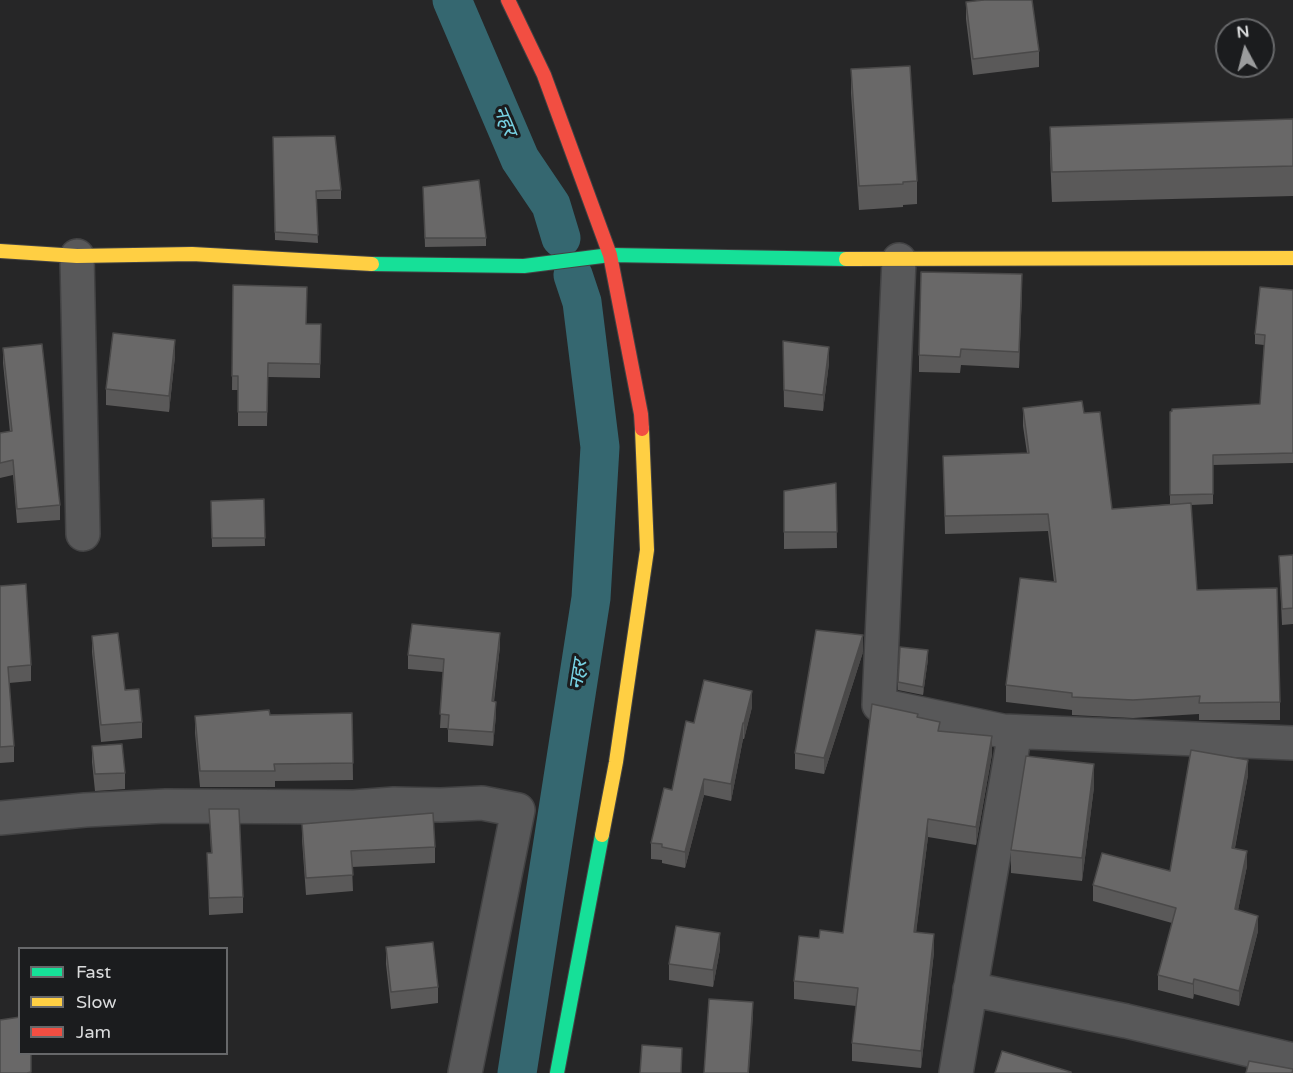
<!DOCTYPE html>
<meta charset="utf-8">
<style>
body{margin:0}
#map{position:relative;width:1293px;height:1073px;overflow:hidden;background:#262627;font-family:"Varela Round",sans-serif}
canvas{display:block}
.legend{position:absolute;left:18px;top:947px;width:210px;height:108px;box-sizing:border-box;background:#1b1c1e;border:2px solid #67686a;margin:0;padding:8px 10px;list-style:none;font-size:18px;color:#dadbdc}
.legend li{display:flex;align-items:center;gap:12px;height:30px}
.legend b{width:30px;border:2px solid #67686a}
.north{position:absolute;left:1215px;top:18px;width:60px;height:60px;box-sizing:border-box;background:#1b1c1e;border:2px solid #67686a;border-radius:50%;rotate:353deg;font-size:16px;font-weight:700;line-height:24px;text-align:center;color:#dadbdc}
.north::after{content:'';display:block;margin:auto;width:21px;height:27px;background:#9b9c9d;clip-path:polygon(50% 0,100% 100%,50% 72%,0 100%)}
</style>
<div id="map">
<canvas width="1293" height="1073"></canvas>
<ul class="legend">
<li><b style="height:8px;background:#16e098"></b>Fast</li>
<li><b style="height:8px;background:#ffcf43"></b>Slow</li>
<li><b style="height:8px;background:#f24e42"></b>Jam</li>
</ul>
<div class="north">N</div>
</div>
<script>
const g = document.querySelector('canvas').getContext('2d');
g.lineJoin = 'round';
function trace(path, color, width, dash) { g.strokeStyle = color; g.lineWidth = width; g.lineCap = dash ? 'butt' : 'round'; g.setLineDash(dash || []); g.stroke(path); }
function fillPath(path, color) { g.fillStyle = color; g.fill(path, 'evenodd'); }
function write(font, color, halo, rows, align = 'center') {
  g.font = font + ' "Varela Round","Noto Sans Devanagari",sans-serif'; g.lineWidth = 6; g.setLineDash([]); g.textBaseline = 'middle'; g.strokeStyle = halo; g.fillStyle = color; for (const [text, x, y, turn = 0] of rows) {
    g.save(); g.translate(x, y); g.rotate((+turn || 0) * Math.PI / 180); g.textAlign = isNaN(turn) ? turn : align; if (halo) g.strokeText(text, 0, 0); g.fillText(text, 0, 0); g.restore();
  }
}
const canal = new Path2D(`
 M452,0L520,159L551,205L561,238
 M517,1073L591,598L600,447L582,302L573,275`);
const street = new Path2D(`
 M77,256L83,534
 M899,260L879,705L1003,731L1293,743
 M0,818L85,810L166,806L354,807L394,804L441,805L482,803L518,810L465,1073
 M970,989L1126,1021L1293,1060
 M956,1073L1015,732`);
const fast = new Path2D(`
 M372,264L524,266L610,255L846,259
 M557,1073L602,835`);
const slow = new Path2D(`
 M0,251L77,256L192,254L372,264
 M846,259L1293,258
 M602,835L616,762L647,550L642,429`);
const jam = new Path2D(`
 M508,0L544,75L610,255L641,414L642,429`);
const wall = new Path2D(`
 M966,2L1039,51V67L973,75L966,19Z
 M851,69L917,181V204L903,205V207L859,210L851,93Z
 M1293,119V196L1052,202L1050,156V127Z
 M273,137L341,190V199H316L318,243L275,240Z
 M423,187L486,238V246L425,247Z
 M233,285L306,324H321L320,378L268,377L267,426H238V390H232Z
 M1022,290L1019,368L961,365L960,373L919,372V355Z
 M1293,290V463L1213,465V504L1191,505L1197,590L1280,702V720H1199V714L1133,718L1072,715V710L1006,702V685L1054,582L1048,531L945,534L943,456L1027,453L1023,426V408L1084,413L1112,509L1170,504V412L1260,404L1264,345L1255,344V334Z
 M783,341L829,363L823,411L784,407Z
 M3,348L60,505V520L17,523L13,475L0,478V433L10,432L3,363Z
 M175,356L169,412L106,405V389Z
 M836,483L837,548L784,549V491Z
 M264,499L265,546L212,547L211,501Z
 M1293,555V624L1282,625L1279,556Z
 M0,586L31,665V681L9,683L14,746V762L0,763Z
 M92,636L125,690L142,722V738L101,742L92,652Z
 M500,646L494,702L496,715L493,746L448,742V728H440L443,672L408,669V655Z
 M863,652L824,774L795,769V753Z
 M928,659L923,695L898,690V682Z
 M752,707L744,739H743L731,801L704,795L685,868L662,863V860L651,859V843L672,790L694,723Z
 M352,713L353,780L275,781V787H200L195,733V716Z
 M918,717L940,731L992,754L976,845L928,837L916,932L934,952L921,1068L852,1061V1043L856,1006L794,999V981L819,938L843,933Z
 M92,746L125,773V789L95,791L92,762Z
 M1248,775L1235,848L1247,866L1238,910L1258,931L1239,1006L1194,994L1193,999L1158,990V975L1172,923L1093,901V885L1170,871Z
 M1094,787L1082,881L1011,873V850Z
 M209,809L243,897V913L209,915L207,853H211Z
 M302,824L435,847V863L352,867L353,891L306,895L302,840Z
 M386,947L438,987V1003L391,1009L386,964Z
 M720,949L713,987L669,980V964Z`);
const shadedWall = new Path2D(`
 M1022,274V290L1019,368V352Z
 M175,340V356L169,412V396Z
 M829,347V363L823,411V395Z
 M500,633V646L492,715V701Z
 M863,635V652L824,774V758Z
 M928,650V659L923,695V687Z
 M752,691V707L744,739V723Z
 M496,702V715L493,746V732Z
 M743,723V739L731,801V784Z
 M992,736V754L976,845V827Z
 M1248,760V775L1232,863V848Z
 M1094,764V787L1082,881V858Z
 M704,779V795L685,868V852Z
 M928,819V837L914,950V932Z
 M1247,851V866L1235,925V909Z
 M1258,916V931L1239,1006V991Z
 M720,933V949L713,987V970Z
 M934,934V952L921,1068V1051Z
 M1194,979V994L1193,999V984Z
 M753,1002V1018L749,1073H748Z`);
const building = new Path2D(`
 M984,0H1032L1039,51L973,59L966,2Z
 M910,66L917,181L903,182V184L859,186L851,69Z
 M1293,119V166L1052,172L1050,127Z
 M335,136L341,190L316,191L318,235L275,232L273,137Z
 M479,180L486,238H425L423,187Z
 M921,272L1022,274L1019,352L961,349L960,357L919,355Z
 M233,285L307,287L306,324H321L320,364L268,363L267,412H238V376H232Z
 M1260,287L1293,290V453L1213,455V494L1170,495V412L1172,411V409L1260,404L1265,335L1255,334Z
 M113,333L175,340L169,396L106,389Z
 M783,341L829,347L823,395L784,390Z
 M42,344L60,505L17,509L13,460L0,463V433L12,431L3,348Z
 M1082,401L1084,413L1100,412L1112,509L1191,503L1197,590L1277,588L1280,702L1199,703L1200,696L1133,700L1072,697V693L1006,685L1020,578L1056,582L1048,514L945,516L943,456L1029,453L1023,408Z
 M836,483L837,532H784V491Z
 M264,499L265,538H212L211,501Z
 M1293,555V608L1282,609L1279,556Z
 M26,584L31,665L8,667L14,746L0,747V586Z
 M412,624L500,633L492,701L496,702L493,732L448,729L449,715L440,714L444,659L408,655Z
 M816,630L863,635L824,758L795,753Z
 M118,633L125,690L139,689L142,722L101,725L92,636Z
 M900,647L928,650L923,687L898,682Z
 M704,680L752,691L744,723H743L731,784L704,779L685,852L662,847V844L651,843L664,788L672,790L686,721L694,723Z
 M872,704L918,714L917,717L940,722L938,731L992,736L976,827L928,819L914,932L934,934L921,1051L852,1043L858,988L794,981L799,936L819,938L820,930L843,933Z
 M269,710L270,715L352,713L353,763L274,764L275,771H200L195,716Z
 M122,744L125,773L95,774L92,746Z
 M1191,750L1248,760L1232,848L1247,851L1235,909L1258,916L1239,991L1194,979L1193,984L1158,975L1176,908L1093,885L1102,853L1170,871Z
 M1026,756L1094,764L1082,858L1011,850Z
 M209,809H239L243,897L209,898L207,853H212Z
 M433,813L435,847L351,851L353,875L306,878L302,824Z
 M676,926L720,933L713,970L669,964Z
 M433,942L438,987L391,992L386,947Z
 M709,999L753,1002L748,1073H704Z
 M20,1017V1053H31V1072L27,1073H0V1020Z
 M642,1045L682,1048L681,1073H640Z
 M1002,1051L1071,1072V1073H995Z
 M1249,1061L1293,1069L1292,1073H1246Z`);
const waterNames = [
 ["नहर",504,121,67],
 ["नहर",579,675,-81]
];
trace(canal, '#356770', 39);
trace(street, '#434344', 36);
trace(fast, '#434344', 16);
trace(slow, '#434344', 16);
trace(jam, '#434344', 16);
trace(street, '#585859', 33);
trace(fast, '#16e098', 14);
trace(slow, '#ffcf43', 14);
trace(jam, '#f24e42', 14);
fillPath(wall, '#5a5959');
fillPath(shadedWall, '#4a4949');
fillPath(building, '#696868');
trace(building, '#4a4949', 1.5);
write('italic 20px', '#77d1e2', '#1b1c1e', waterNames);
</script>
